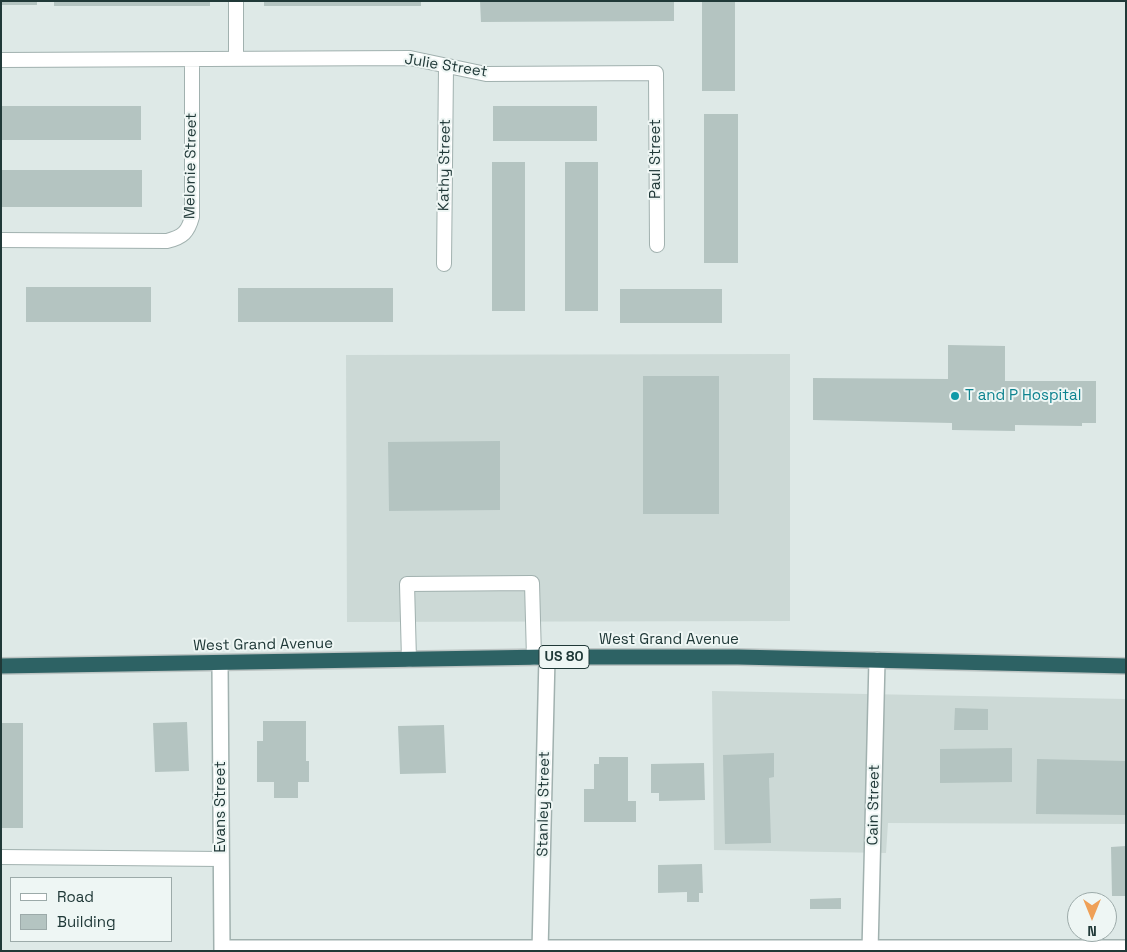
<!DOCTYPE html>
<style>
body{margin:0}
#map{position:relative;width:1127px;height:952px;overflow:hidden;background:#dee9e7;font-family:"Space Grotesk",sans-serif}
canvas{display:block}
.frame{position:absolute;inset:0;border:2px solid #203938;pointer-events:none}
.legend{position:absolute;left:10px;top:877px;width:162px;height:65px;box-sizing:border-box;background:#eef6f4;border:1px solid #9caaa9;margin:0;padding:6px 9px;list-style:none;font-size:15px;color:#203938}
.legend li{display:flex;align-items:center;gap:10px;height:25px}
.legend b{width:25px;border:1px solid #9caaa9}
.north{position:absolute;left:1067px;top:892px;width:50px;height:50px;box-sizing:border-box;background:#eef6f4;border:1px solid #9caaa9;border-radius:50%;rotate:180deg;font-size:14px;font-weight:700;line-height:20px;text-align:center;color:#203938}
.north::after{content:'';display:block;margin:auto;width:18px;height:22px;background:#efa057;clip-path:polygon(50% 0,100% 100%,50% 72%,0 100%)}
</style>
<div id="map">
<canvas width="1127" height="952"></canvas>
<div class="frame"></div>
<ul class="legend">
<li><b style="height:6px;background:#fff"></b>Road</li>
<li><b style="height:14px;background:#b4c4c1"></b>Building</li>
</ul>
<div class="north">N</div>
</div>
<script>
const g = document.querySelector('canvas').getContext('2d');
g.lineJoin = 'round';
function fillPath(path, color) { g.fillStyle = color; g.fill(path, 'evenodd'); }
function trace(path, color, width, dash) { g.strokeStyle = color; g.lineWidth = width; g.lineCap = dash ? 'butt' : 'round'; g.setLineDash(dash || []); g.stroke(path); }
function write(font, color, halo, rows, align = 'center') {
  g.font = font + ' "Space Grotesk",sans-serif'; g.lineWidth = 4; g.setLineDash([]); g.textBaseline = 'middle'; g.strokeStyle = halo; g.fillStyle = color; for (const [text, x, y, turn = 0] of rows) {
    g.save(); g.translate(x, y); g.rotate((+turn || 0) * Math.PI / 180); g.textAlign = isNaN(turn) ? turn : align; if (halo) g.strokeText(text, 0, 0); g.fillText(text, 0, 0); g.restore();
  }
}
const built = new Path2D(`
 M790,354V621L347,622L346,355Z
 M712,691L1126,699V824L888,823L886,853L714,850Z`);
const building = new Path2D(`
 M1,1H37V5H1Z
 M54,1H210V6H54Z
 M264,1H421V6H264Z
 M480,1H674V21L481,22Z
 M702,1H735V91H702Z
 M1,106H141V140H1Z
 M493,106H597V141H493Z
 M704,114H738V263H704Z
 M492,162H525V311H492Z
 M565,162H598V311H565Z
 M1,170H142V207H1Z
 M26,287H151V322H26Z
 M238,288H393V322H238Z
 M620,289H722V323H620Z
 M948,345L1005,346V381H1096V423H1082V426L1015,425V431L952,430V423L813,420V378L948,379Z
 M643,376H719V514H643Z
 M500,441V510L389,511L388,442Z
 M955,708L988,709V730H954Z
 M263,721H306V761H309V782H298V798H274V782H257V741H263Z
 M187,722L189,771L155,772L153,723Z
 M1,723H23V828H1Z
 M444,725L446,773L400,774L398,726Z
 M1012,748V782L940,783V749Z
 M774,753V777L769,778L771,843L725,844L723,755Z
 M599,757H628V801H636V822H584V789H594V764H599Z
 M1037,759L1126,761V815L1036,814Z
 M704,763L705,800L659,801V793H651V764Z
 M1126,846V896H1112L1111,847Z
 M702,864L703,893H699V902H687V892L658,893V865Z
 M841,898V909H810V899Z`);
const lane = new Path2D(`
 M236,1V59
 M1,60L410,58L486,74L656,73L657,245
 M1,240L167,241C183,237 188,232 192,217V61
 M444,264L446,67
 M409,660L407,584L532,583L534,658
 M1,857L221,859`);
const street = new Path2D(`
 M220,663L222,951
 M222,948H1126
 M540,951L547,657
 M870,951L877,660`);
const highway = new Path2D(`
 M1,666L547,657H738L1126,666`);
const markers = [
 [955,396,5,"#0f9aa8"]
];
const shields = [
 [564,657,50]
];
const shieldNames = [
 ["US 80",564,657]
];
const streetNames = [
 ["Julie Street",446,66,9],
 ["Paul Street",656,159,-90],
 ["Kathy Street",445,165,-89],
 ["Melonie Street",191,166,-89],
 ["West Grand Avenue",669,640],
 ["West Grand Avenue",263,645,-1],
 ["Stanley Street",544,804,-89],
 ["Cain Street",874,805,-89],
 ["Evans Street",221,807,-90]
];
const cultureNames = [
 ["T and P Hospital",965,396]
];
fillPath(built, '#ccd9d6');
fillPath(building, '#b4c4c1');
trace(lane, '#a1b1af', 16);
trace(street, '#a1b1af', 18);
trace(highway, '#bcc4c3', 18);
trace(lane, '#fff', 14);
trace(street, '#fff', 15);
trace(highway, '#2d6264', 15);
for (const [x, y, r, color] of markers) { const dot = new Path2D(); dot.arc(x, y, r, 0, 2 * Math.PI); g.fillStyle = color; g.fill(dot); trace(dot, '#eef6f4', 2); }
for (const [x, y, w] of shields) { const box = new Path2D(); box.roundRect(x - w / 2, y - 11.5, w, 23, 4); g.fillStyle = '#eef6f4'; g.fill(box); trace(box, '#203938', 1); }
write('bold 14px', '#203938', null, shieldNames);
write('15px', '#203938', '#eef6f4', streetNames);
write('15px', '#0d838f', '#eef6f4', cultureNames, 'left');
</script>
